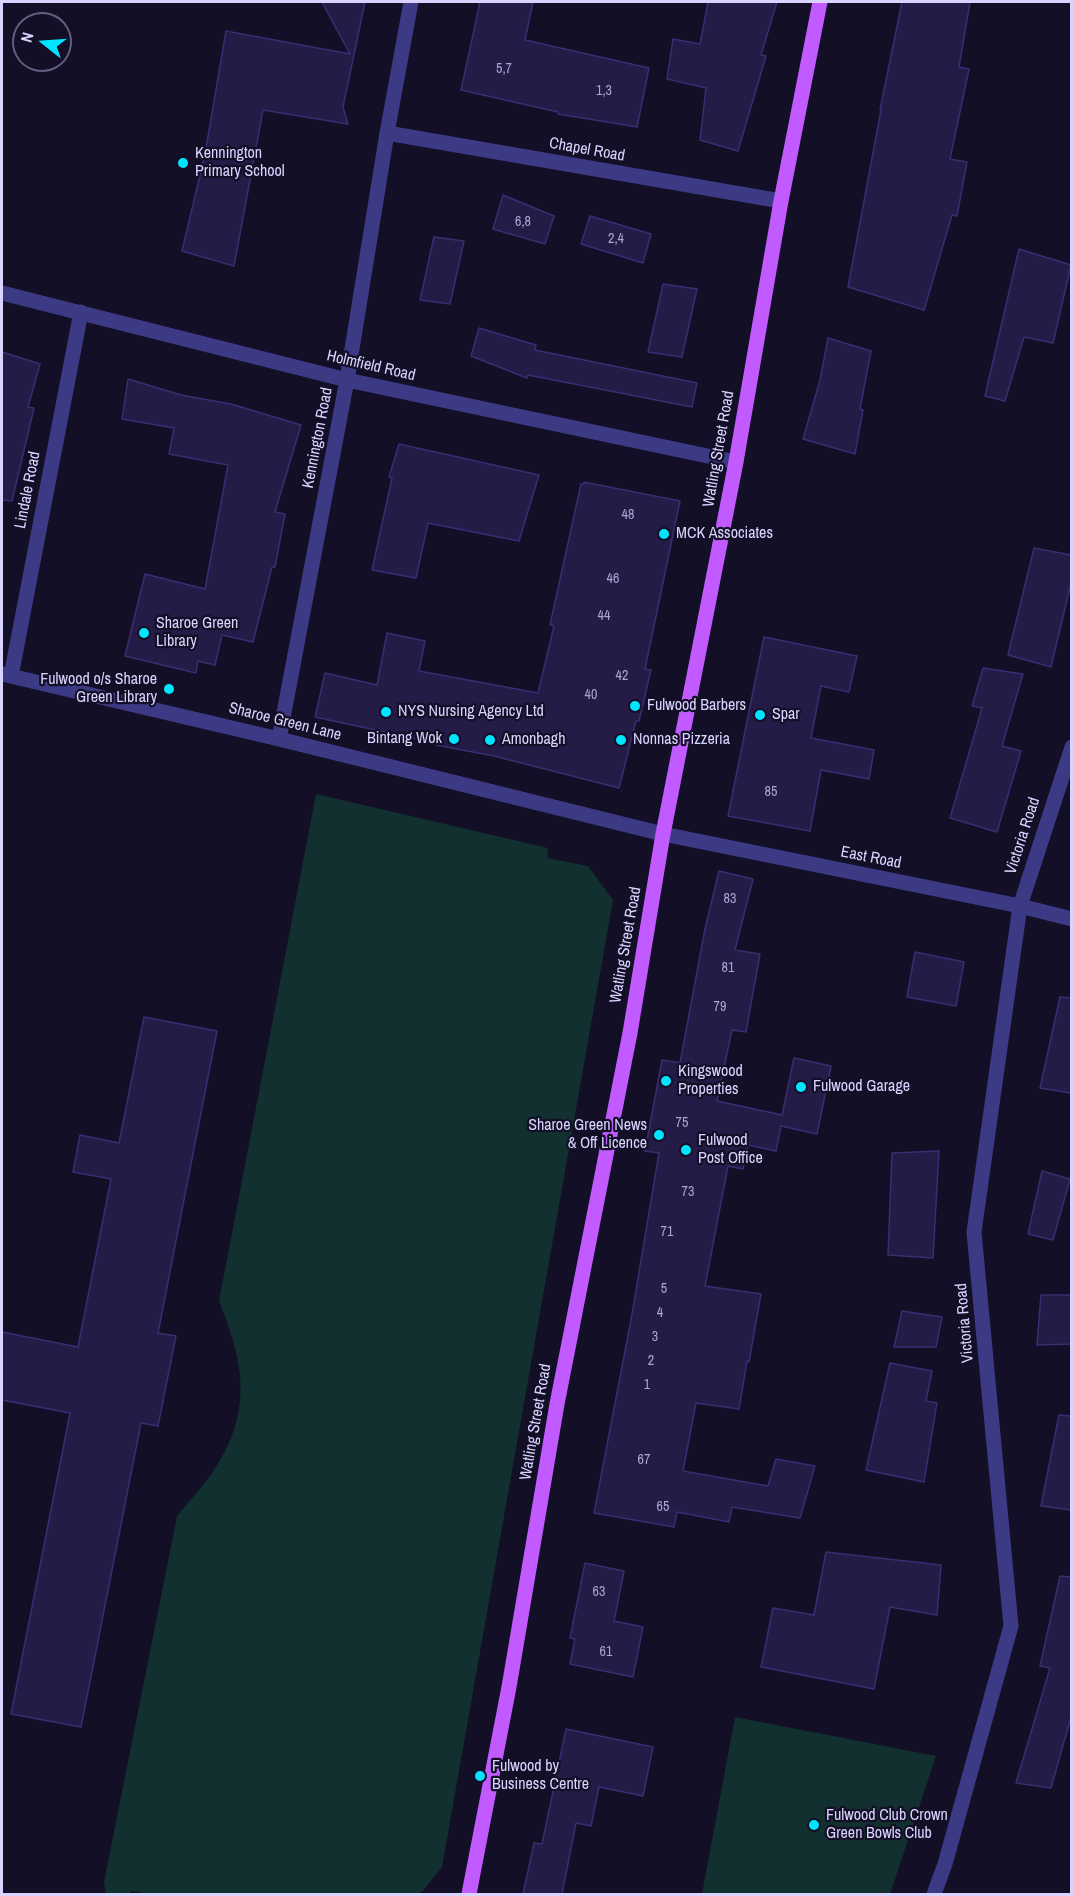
<!DOCTYPE html>
<style>
body{margin:0}
#map{position:relative;width:1073px;height:1896px;overflow:hidden;background:#130f26;font-family:"Archivo Narrow",sans-serif}
canvas{display:block}
.frame{position:absolute;inset:0;border:3px solid #d9d4ff;pointer-events:none}
.north{position:absolute;left:12px;top:12px;width:60px;height:60px;box-sizing:border-box;background:#130f26;border:2px solid #625e7d;border-radius:50%;rotate:287deg;font-size:16px;font-weight:700;line-height:24px;text-align:center;color:#d9d4ff}
.north::after{content:'';display:block;margin:auto;width:21px;height:27px;background:#00e5ff;clip-path:polygon(50% 0,100% 100%,50% 72%,0 100%)}
</style>
<div id="map">
<canvas width="1073" height="1896"></canvas>
<div class="frame"></div>
<div class="north">N</div>
</div>
<script>
const g = document.querySelector('canvas').getContext('2d');
g.lineJoin = 'round';
function fillPath(path, color) { g.fillStyle = color; g.fill(path, 'evenodd'); }
function trace(path, color, width, dash) { g.strokeStyle = color; g.lineWidth = width; g.lineCap = dash ? 'butt' : 'round'; g.setLineDash(dash || []); g.stroke(path); }
function write(font, color, halo, rows, align = 'center') {
  g.font = font + ' "Archivo Narrow",sans-serif'; g.lineWidth = 4.5; g.setLineDash([]); g.textBaseline = 'middle'; g.strokeStyle = halo; g.fillStyle = color; for (const [text, x, y, turn = 0] of rows) {
    g.save(); g.translate(x, y); g.rotate((+turn || 0) * Math.PI / 180); g.textAlign = isNaN(turn) ? turn : align; if (halo) g.strokeText(text, 0, 0); g.fillText(text, 0, 0); g.restore();
  }
}
const green = new Path2D(`
 M316,794L548,848L547,858L588,866L613,900L442,1867L423,1891L417,1894H151L131,1891L130,1894H106L104,1882L177,1516C188,1502 202,1488 212,1473C253,1413 245,1365 219,1301Z
 M735,1717L936,1756L890,1894H702Z`);
const building = new Path2D(`
 M322,2H365L343,107L348,124L263,110L234,266L182,251L205,154L226,31L350,54Z
 M480,2H533L525,40L649,68L637,127L558,114V112L461,90Z
 M708,2H777L761,55L766,56L738,151L700,140L706,88L667,79L673,39L700,44Z
 M902,2H970L959,67L969,69L950,159L967,162L957,216L952,215L924,310L848,287L881,110H880Z
 M503,195L554,216L545,244L493,229Z
 M590,216L651,234L643,263L581,244Z
 M434,237L464,241L450,304L420,300Z
 M1019,249L1071,265L1053,343L1024,337L1005,401L985,396Z
 M663,284L697,289L682,357L648,352Z
 M479,328L536,345L535,350L697,383L692,407L528,375L527,378L471,356Z
 M828,338L871,351L860,409L863,410L855,454L803,439L820,380Z
 M2,352L40,364L28,407L34,408L12,501L2,500Z
 M128,379L181,395L231,404L301,425L275,512L285,514L275,567H272L253,642L222,635L215,665L198,661L196,673L125,656L145,574L205,589L228,465L169,454L174,428L122,419Z
 M399,444L539,475L519,541L428,523L416,578L372,570L392,478L389,477Z
 M584,482L680,501L645,669L651,670L639,721H636L619,788L494,756L436,745V743L315,717L325,673L377,685L387,633L425,641L419,671L538,693L554,626L550,625L581,484H584Z
 M1034,548L1071,555V583L1051,667L1008,655Z
 M764,637L857,656L849,692L821,686L811,738L874,750L869,779L821,770L810,831L728,816Z
 M983,668L1023,674L1002,746L1021,751L997,832L950,818L982,708L972,706Z
 M719,871L753,879L735,950L760,954L746,1032L732,1030L717,1101L782,1115L794,1058L831,1066L817,1134L781,1126L776,1151L748,1145L743,1169L728,1166L705,1286L761,1294L749,1362L747,1361L739,1409L696,1403L683,1471L768,1486L776,1459L815,1466L800,1518L732,1507L729,1522L677,1512L674,1527L594,1513L631,1320L659,1153L645,1151L662,1060L680,1063L705,929Z
 M915,952L964,962L956,1006L907,997Z
 M1060,997L1071,998V1093L1040,1088Z
 M144,1017L217,1031L158,1333L176,1336L158,1426L141,1423L81,1727L11,1714L70,1413L2,1400V1332L78,1347L111,1179L73,1172L80,1135L119,1143Z
 M939,1151L933,1258L888,1255L892,1153Z
 M1042,1171L1070,1179L1053,1240L1028,1234Z
 M1041,1295H1071V1344L1037,1345Z
 M902,1311L942,1317L936,1347H894Z
 M890,1363L932,1371L926,1401L937,1403L924,1482L866,1470Z
 M1059,1415L1071,1416V1510L1041,1506Z
 M826,1552L941,1565L937,1615L890,1607L874,1689L761,1667L773,1608L814,1615Z
 M585,1563L624,1571L614,1621L643,1627L633,1677L570,1664L575,1639L570,1638Z
 M1060,1576L1071,1577V1717L1051,1788L1016,1783L1050,1668L1040,1666Z
 M566,1729L653,1747L643,1796L599,1787L591,1826L576,1823L562,1894H523L534,1843L542,1844Z`);
const minor = new Path2D(`
 M387,133L781,201
 M2,293L347,380L736,462
 M2,674L279,739L663,834L1020,906L1072,919
 M11,676L81,312
 M279,739L347,380L387,133L411,2
 M934,1894L945,1864L1011,1626L974,1232L1020,906L1072,747`);
const major = new Path2D(`
 M469,1894L509,1687L557,1404L630,1033L663,834L736,462L781,201L820,2`);
const markers = [
 [183,163,6,"#00e5ff"],
 [664,534,6,"#00e5ff"],
 [144,633,6,"#00e5ff"],
 [169,689,6,"#00e5ff"],
 [635,706,6,"#00e5ff"],
 [386,712,6,"#00e5ff"],
 [760,715,6,"#00e5ff"],
 [454,739,6,"#00e5ff"],
 [490,740,6,"#00e5ff"],
 [621,740,6,"#00e5ff"],
 [666,1081,6,"#00e5ff"],
 [801,1087,6,"#00e5ff"],
 [659,1135,6,"#00e5ff"],
 [686,1150,6,"#00e5ff"],
 [480,1776,6,"#00e5ff"],
 [814,1825,6,"#00e5ff"]
];
const numberNames = [
 ["5,7",504,69],
 ["1,3",604,91],
 ["6,8",523,222],
 ["2,4",616,239],
 ["48",628,515],
 ["46",613,579],
 ["44",604,616],
 ["42",622,676],
 ["40",591,695],
 ["85",771,792],
 ["83",730,899],
 ["81",728,968],
 ["79",720,1007],
 ["75",682,1123],
 ["73",688,1192],
 ["71",667,1232],
 ["5",664,1289],
 ["4",660,1313],
 ["3",655,1337],
 ["2",651,1361],
 ["1",647,1385],
 ["67",644,1460],
 ["65",663,1507],
 ["63",599,1592],
 ["61",606,1652]
];
const streetNames = [
 ["Chapel Road",587,150,10],
 ["Holmfield Road",371,366,13],
 ["Kennington Road",318,438,-79],
 ["Watling Street Road",719,449,-80],
 ["Lindale Road",28,490,-79],
 ["Sharoe Green Lane",285,722,14],
 ["Victoria Road",1023,836,-72],
 ["East Road",871,858,11],
 ["Watling Street Road",626,945,-80],
 ["Victoria Road",965,1323,-95],
 ["Watling Street Road",536,1422,-80]
];
const poiNames = [
 ["Kennington",195,154],
 ["Primary School",195,172],
 ["MCK Associates",676,534],
 ["Sharoe Green",156,624],
 ["Library",156,642],
 ["Fulwood o/s Sharoe",157,680,"right"],
 ["Green Library",157,698,"right"],
 ["Fulwood Barbers",647,706],
 ["NYS Nursing Agency Ltd",398,712],
 ["Spar",772,715],
 ["Bintang Wok",442,739,"right"],
 ["Amonbagh",502,740],
 ["Nonnas Pizzeria",633,740],
 ["Kingswood",678,1072],
 ["Properties",678,1090],
 ["Fulwood Garage",813,1087],
 ["Sharoe Green News",647,1126,"right"],
 ["& Off Licence",647,1144,"right"],
 ["Fulwood",698,1141],
 ["Post Office",698,1159],
 ["Fulwood by",492,1767],
 ["Business Centre",492,1785],
 ["Fulwood Club Crown",826,1816],
 ["Green Bowls Club",826,1834]
];
fillPath(green, '#12302f');
fillPath(building, '#241b47');
trace(building, '#3b2d73', 1.5);
trace(minor, '#3d3a85', 15);
trace(major, '#c25bff', 15);
for (const [x, y, r, color] of markers) { const dot = new Path2D(); dot.arc(x, y, r, 0, 2 * Math.PI); g.fillStyle = color; g.fill(dot); trace(dot, '#130f26', 2); }
write('14px', '#aca6d1', null, numberNames);
write('16px', '#d9d4ff', '#130f26', streetNames);
write('16px', '#d9d4ff', '#130f26', poiNames, 'left');
</script>
